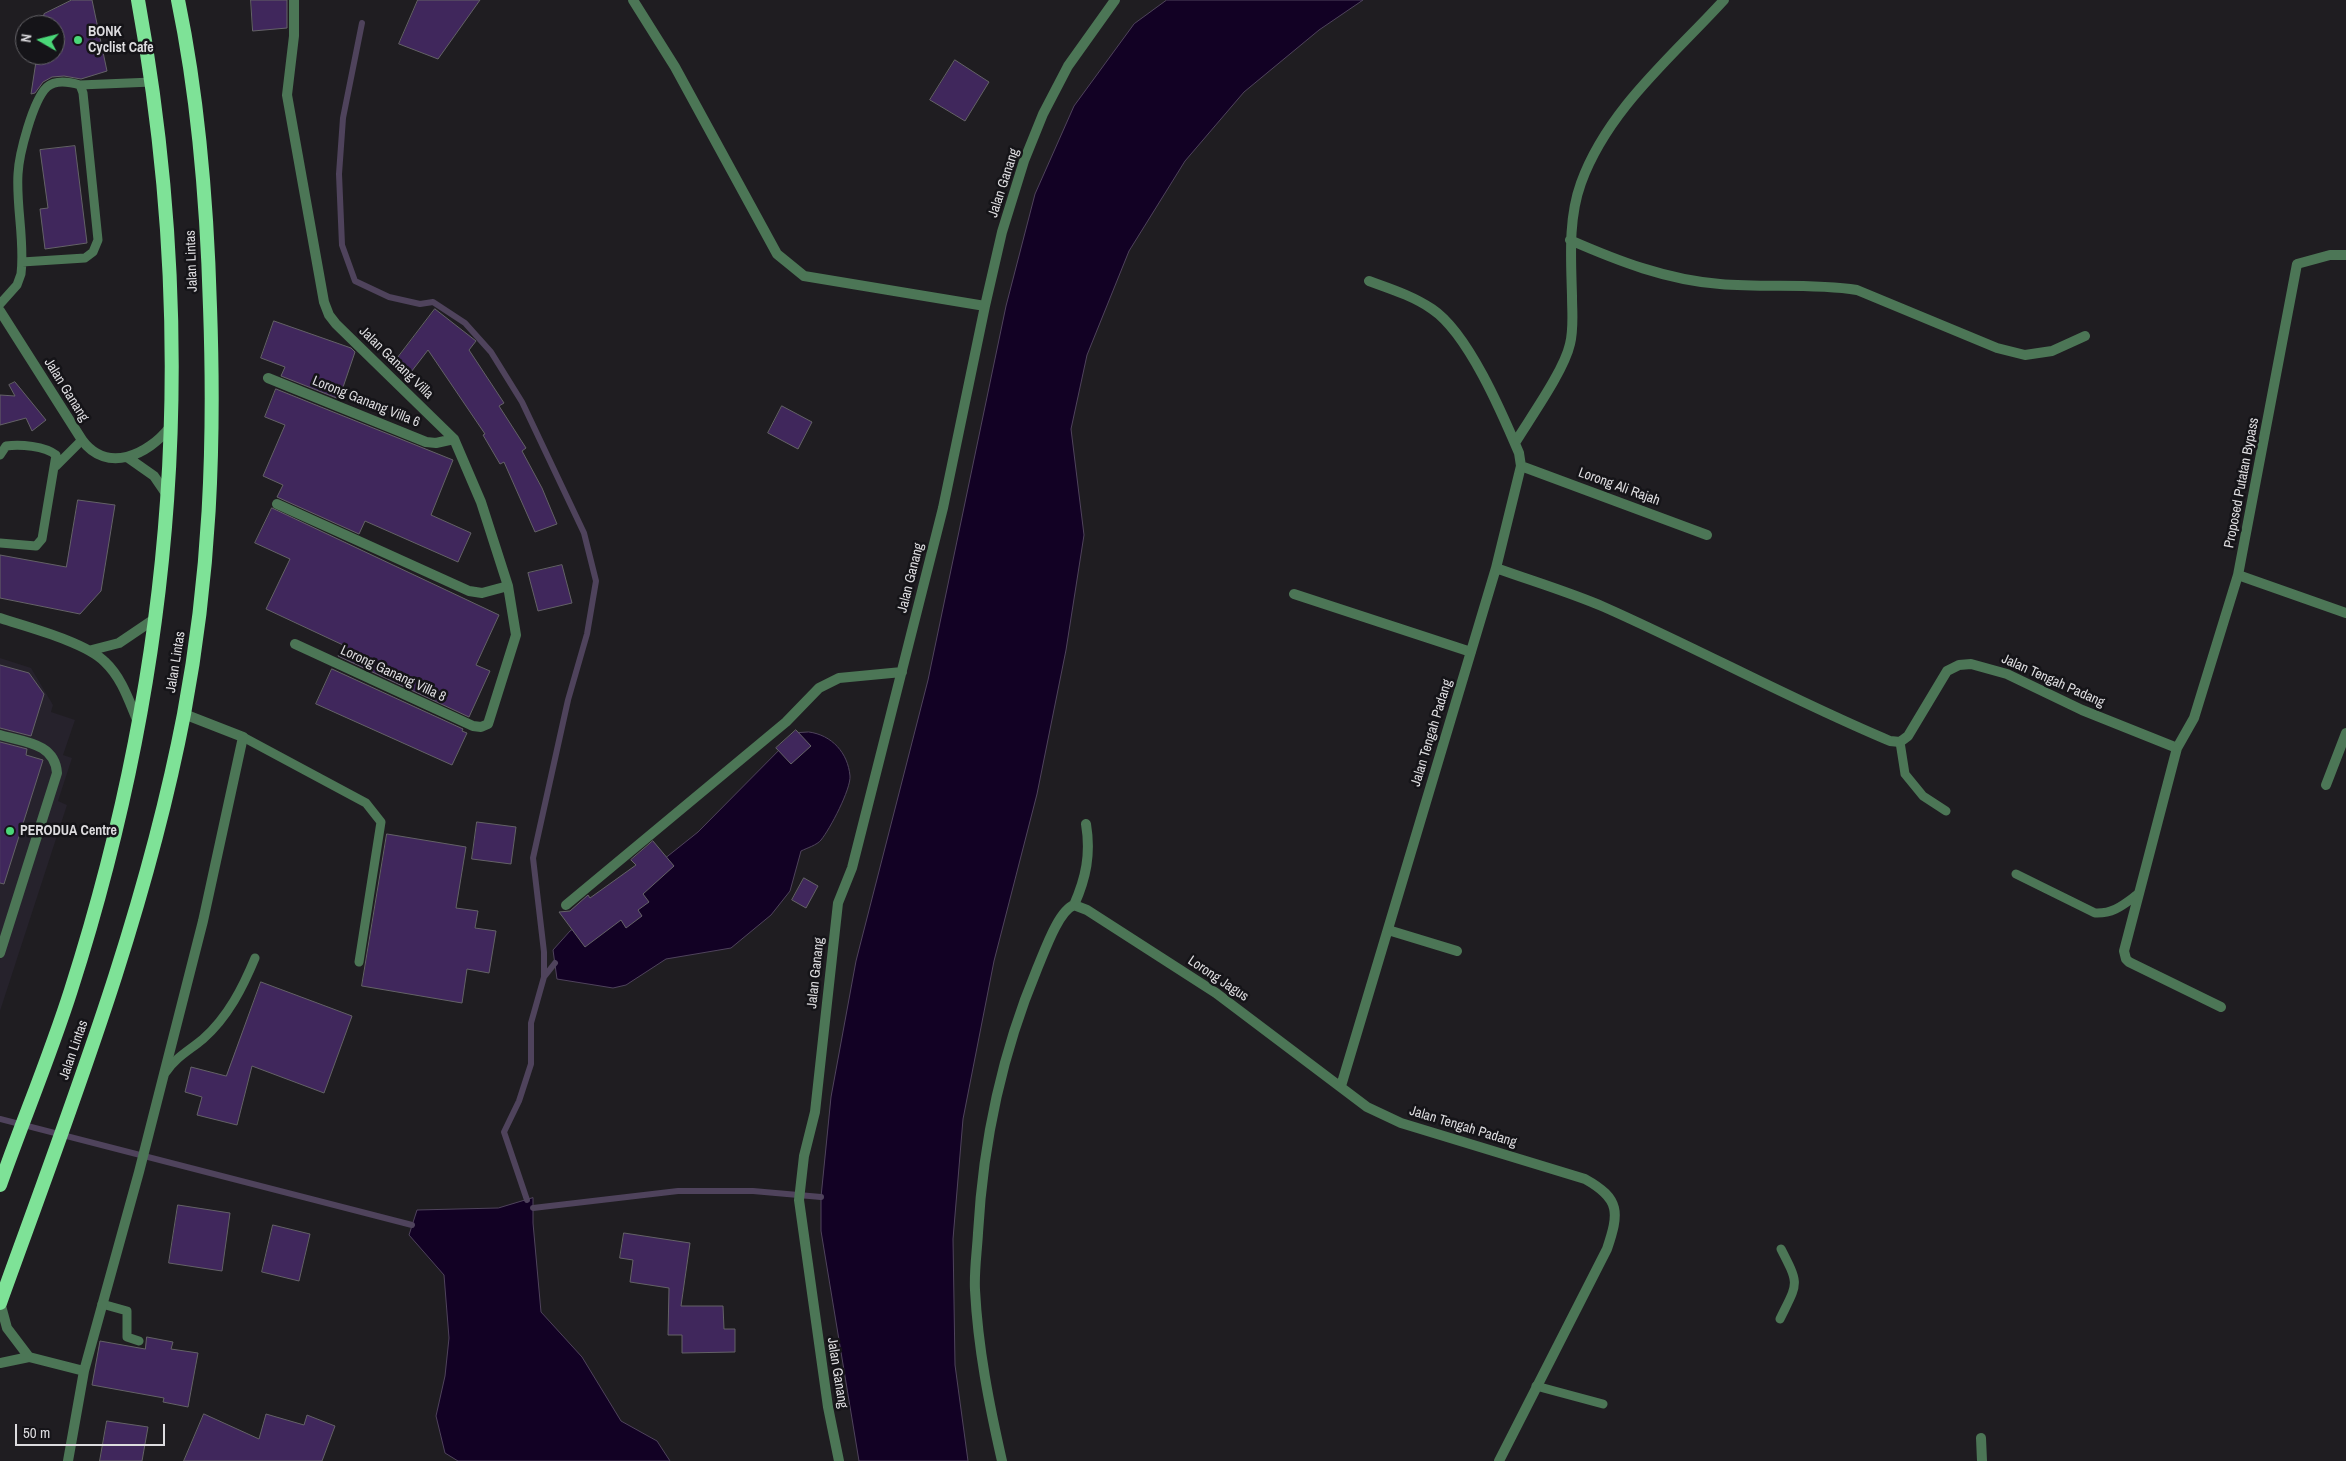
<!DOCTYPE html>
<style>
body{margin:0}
#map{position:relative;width:2346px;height:1461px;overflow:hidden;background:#1f1d21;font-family:"Archivo Narrow",sans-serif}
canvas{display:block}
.north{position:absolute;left:15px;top:15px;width:50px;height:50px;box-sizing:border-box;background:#151418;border:1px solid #656468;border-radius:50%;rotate:278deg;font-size:14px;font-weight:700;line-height:20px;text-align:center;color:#dddcdf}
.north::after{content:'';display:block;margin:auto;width:18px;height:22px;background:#4ad778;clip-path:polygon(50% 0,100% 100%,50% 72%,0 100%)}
.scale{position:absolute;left:15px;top:1424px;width:150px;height:22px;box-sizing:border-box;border:2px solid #dddcdf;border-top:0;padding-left:6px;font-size:15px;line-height:18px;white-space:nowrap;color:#dddcdf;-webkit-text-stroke:4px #151418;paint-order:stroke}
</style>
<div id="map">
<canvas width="2346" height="1461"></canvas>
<div class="north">N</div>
<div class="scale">50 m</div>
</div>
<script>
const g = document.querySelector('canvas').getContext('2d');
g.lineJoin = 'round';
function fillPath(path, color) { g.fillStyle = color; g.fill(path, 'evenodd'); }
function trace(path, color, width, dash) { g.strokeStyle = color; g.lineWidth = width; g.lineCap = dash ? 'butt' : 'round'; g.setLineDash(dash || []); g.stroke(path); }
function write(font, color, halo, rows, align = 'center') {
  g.font = font + ' "Archivo Narrow",sans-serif'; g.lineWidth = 5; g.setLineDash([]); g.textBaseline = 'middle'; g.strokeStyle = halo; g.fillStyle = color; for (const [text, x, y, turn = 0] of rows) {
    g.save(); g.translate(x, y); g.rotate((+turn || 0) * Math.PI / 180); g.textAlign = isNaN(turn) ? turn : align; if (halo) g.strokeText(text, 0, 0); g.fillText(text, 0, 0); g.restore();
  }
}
const built = new Path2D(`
 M0,658L31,668L53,705L51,712L75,720L63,755L72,758L58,801L67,805L0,1011Z`);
const water = new Path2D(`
 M1167,0H1363L1319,30L1244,92L1185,161L1129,251L1087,355L1071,429L1084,535L1066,650L1037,794L994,961L963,1119L953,1239L955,1365L968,1461H859L821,1231V1197L831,1097L856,961L928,680L1006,306L1035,194L1074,106L1134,24Z
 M809,732C832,735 848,753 850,776C851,789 830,829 821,840C817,845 807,848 801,851L790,891L771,915L731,948L666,959L626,985L613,988L557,979L553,950L570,931L609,903L698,832L796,733Z
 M533,1198V1223L541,1312L582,1357L621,1421L657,1441L670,1461H458L445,1453L436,1416L445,1376L449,1338L444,1275L409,1235L417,1210L498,1208Z`);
const stream = new Path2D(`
 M362,23L343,118L339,174L342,245L355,281L389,297L420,304L433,302L465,323L491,352L522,402L584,533L596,581L587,634L568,700L533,858L544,952V977
 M0,1119L412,1225
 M527,1200L504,1132L519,1101L531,1064V1023L544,977L555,963
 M533,1208L678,1191H753L821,1197`);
const building = new Path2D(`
 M72,0H92L107,71L81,79L64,76L52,77L43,82L35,93L31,94L37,55H55V25H42L44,14Z
 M251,0H287V28L253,31Z
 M418,0H480L438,59L399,44Z
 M955,60L989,82L965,121L930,100Z
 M75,146L87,243L45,249L40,209L48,208L40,150Z
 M435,309L476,341L469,350L504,403L499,406L526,448L522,451L542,488L557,524L535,532L504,462L500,464L483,435L485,434L428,350L408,376L393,364Z
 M274,321L351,348L355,352L339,399L281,376L285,367L261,358Z
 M15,382L46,420L32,431L26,418L0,425V395L15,396L9,385Z
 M276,389L453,460L431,515L471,533L458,562L365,521L359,534L277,497L283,485L263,476L285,425L265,417Z
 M782,406L812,422L798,449L768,433Z
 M78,500L115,505L101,591L80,614L0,598V555L66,567Z
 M272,508L499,615L476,665L490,671L469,717L338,656L343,645L266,609L290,559L255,543Z
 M562,565L572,603L538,611L528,573Z
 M0,665L29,673L44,694L31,736L0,728Z
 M332,669L463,729L462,731L467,733L452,765L316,704Z
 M796,730L811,746L791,764L776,748Z
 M0,742L27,749L26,755L43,760L4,884L0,883Z
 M477,822L516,827L511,864L472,859Z
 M387,834L466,847L456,908L478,911L475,928L496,931L489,973L467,969L462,1003L362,986Z
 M653,841L674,866L643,894L649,902L638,910L642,916L626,928L621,920L585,947L559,912L570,911L588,895L590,898L636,865L631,860Z
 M804,878L818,886L806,908L792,900Z
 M261,982L352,1016L324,1093L252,1066L237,1125L197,1115L202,1097L185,1092L191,1067L226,1076Z
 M178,1205L230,1213L222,1271L169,1263Z
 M273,1225L310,1234L299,1281L262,1272Z
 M624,1233L690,1243L681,1306H723L724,1329H735V1352L682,1353V1335H668L669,1288L630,1282L633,1260L620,1258Z
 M147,1337L173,1342L171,1349L198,1353L188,1407L163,1402L164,1398L92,1385L100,1341L145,1349Z
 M204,1414L259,1439L266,1414L304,1425L307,1415L335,1426L322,1461H184Z
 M107,1421L148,1427L142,1461H100Z`);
const service = new Path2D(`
 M80,85L152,82
 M0,304L17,285L21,274C25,241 16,207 18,174C19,154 33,100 47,87C56,79 70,82 80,85L83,93L98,240L93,252L85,258L22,262
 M0,455L6,446C20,444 45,446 56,455L42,539L36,546L0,543
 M56,466L82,440
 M243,737L366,803L381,822L359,962
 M1900,742L1905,774L1923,796L1946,811
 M2016,874L2095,913C2114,914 2124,904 2138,894
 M166,1072C176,1057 190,1050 203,1039C228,1017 243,987 255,958
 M102,1304L127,1311V1337L139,1341
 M1780,1319C1798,1282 1800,1286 1781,1249
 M1536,1386L1603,1404`);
const minor = new Path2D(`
 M294,0V36L287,95L324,302L329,315L336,324L454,439L481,502L508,586L516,635L488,724L481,727L473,726L295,644
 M633,0L675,67L777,254L804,276L985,306
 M1570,240C1618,261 1667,280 1720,284C1765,288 1812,283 1857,290L1997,348L2025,355L2052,351L2085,336
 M0,311L82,440C107,474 148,455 170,427
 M268,378L426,442L436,443L454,439
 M1515,443C1530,418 1564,371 1570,344C1574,328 1572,312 1572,296C1571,258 1568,219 1581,183C1608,109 1672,57 1724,0
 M127,457L154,476L167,495
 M1521,466L1707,535
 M277,504L469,591L482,593L508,586
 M1496,568C1532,581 1569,592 1604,607C1701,650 1792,700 1890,741L1900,742L1908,736L1947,671L1959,665L1971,664L2007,674L2082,710L2177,748
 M2238,575L2346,613
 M1294,594L1471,652
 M0,618C27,627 86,642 105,662C122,678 129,701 138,722
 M92,650L119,643L156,618
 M0,735C24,742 55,743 57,773L0,953
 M2326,785L2346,733
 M566,905L786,722L819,688L839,678L902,672
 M1074,905L1087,910L1216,993L1367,1107L1401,1123L1585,1179C1621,1199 1619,1213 1607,1249L1499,1461
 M1074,905C1086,878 1091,854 1086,824
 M1388,930L1457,951
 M2221,1007L2129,962L2126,959L2124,951L2177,748L2194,718L2238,575L2297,264L2330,255H2346
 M1341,1086L1496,568L1521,466L1519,453C1502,413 1468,333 1432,309C1413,296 1391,289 1369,281
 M0,1302L7,1328L29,1357
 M0,1363L29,1357L84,1371L68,1461
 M84,1371L139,1172L203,921L243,737L184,714
 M1981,1438L1982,1461
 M839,1461L828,1407L799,1200L804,1156L815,1112L838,903L852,868L943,508L985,306L1002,232L1024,161L1043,114L1068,66L1115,0
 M1002,1461C989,1404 978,1348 975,1290C974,1271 977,1252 978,1233C983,1143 1002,1053 1037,969C1044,953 1058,911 1074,905`);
const trunk = new Path2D(`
 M0,1185C23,1120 50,1056 71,990C176,662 200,340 138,0
 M0,1303C70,1109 145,917 184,714C210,576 215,446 210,307C207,204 199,101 178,0`);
const markers = [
 [78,40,5,"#4ad778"],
 [10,831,5,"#4ad778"]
];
const poiNames = [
 ["BONK",88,32],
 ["Cyclist Cafe",88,48],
 ["PERODUA Centre",20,831]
];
const streetNames = [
 ["Jalan Ganang",1004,183,-72],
 ["Jalan Lintas",192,261,-92],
 ["Jalan Ganang Villa",396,363,44],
 ["Jalan Ganang",66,390,58],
 ["Lorong Ganang Villa 6",366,402,22],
 ["Proposed Putatan Bypass",2242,483,-79],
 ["Lorong Ali Rajah",1619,487,20],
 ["Jalan Ganang",911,578,-76],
 ["Jalan Lintas",176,662,-81],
 ["Lorong Ganang Villa 8",393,674,25],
 ["Jalan Tengah Padang",2053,681,24],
 ["Jalan Tengah Padang",1432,733,-73],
 ["Jalan Ganang",816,973,-84],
 ["Lorong Jagus",1218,979,34],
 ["Jalan Lintas",74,1050,-71],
 ["Jalan Tengah Padang",1463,1127,17],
 ["Jalan Ganang",837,1373,81]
];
fillPath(built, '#26222c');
fillPath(water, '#120124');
trace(water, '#4f435c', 1);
trace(stream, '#4f435c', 6);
fillPath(building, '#40275c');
trace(building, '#646267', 1);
trace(service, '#4c7656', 9);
trace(minor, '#4c7656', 10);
trace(trunk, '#7ee297', 14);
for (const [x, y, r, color] of markers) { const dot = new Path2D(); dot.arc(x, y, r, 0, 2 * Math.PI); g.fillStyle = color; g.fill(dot); trace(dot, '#151418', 2); }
write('bold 14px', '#dddcdf', '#151418', poiNames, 'left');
write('14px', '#dddcdf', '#151418', streetNames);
</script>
